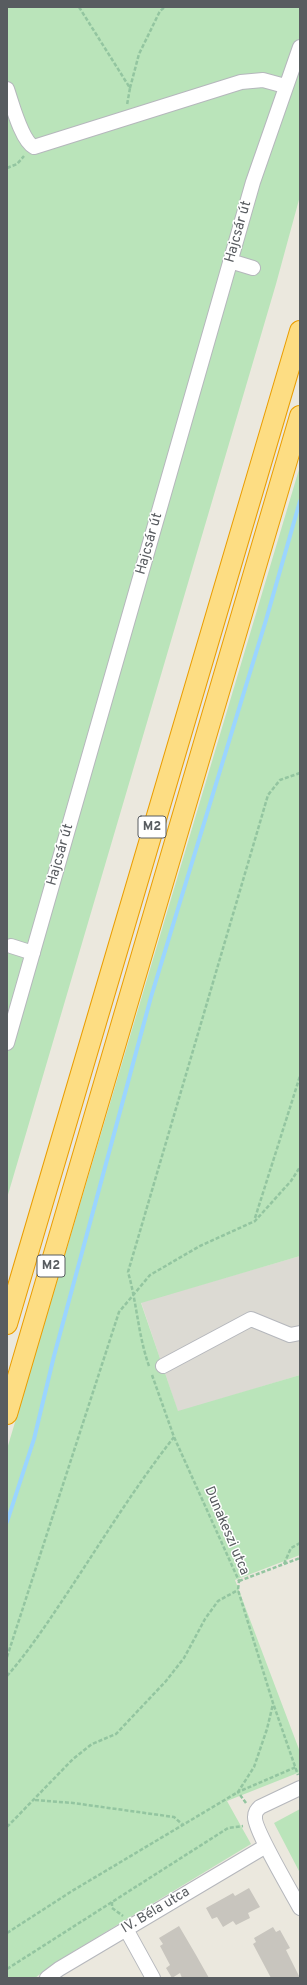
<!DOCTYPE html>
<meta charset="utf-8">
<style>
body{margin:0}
#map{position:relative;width:307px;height:1985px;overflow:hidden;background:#ebe8de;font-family:Overpass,sans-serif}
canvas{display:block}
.frame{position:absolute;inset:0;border:8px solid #585c60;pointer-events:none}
</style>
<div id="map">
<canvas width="307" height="1985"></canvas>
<div class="frame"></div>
</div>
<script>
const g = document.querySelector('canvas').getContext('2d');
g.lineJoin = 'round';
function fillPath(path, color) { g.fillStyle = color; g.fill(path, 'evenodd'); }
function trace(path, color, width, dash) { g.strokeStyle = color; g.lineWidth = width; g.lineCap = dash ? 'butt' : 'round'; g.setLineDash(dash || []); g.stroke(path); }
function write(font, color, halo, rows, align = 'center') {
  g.font = font + ' Overpass,sans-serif'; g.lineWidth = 3; g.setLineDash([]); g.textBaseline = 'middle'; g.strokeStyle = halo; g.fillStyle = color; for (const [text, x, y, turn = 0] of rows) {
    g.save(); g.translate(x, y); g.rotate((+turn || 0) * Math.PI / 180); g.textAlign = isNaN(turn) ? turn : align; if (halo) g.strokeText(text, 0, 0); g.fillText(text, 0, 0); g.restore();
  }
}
const industrial = new Path2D(`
 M300,1256V1375L178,1412L141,1302Z`);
const green = new Path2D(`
 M7,7H300V196L276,284L7,1198Z
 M300,466V1256L141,1303L178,1411L300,1375V1555L235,1580L300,1752V1772L227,1801L251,1844L56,1962L35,1978H7V1449Z
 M300,1809V1873L274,1823Z`);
const stream = new Path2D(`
 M7,1522L34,1439L54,1356L151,997L266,620L300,501`);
const building = new Path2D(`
 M249,1888L260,1907L248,1913L250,1918L236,1925L233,1921L223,1927L217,1917L212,1919L206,1908L233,1893L235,1896Z
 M179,1926L196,1955L209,1978H182L180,1973L172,1978L166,1968L170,1965L160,1946L163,1944L159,1938Z
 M273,1927L276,1932L280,1930L290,1948L286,1950L300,1978H271L253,1944L256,1942L254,1938Z`);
const path = new Path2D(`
 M79,7L130,88L127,105
 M130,88L139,54L160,11L165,7
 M7,168L17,164L24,156
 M255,1218L300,1076
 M149,1366C138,1335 137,1303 128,1272L268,795L280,780L300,773
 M152,1375L174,1437L239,1581L238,1590L273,1703L298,1775
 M284,1564L291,1548L300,1543
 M239,1581L300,1558
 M7,1657L119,1312L150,1275L200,1246L255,1221L291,1181L300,1167
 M7,1676C28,1652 46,1625 64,1598C100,1544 134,1488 174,1437
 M35,1800L73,1803L174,1817L182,1824
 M246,1803L238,1792L296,1767
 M7,1827L73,1759L92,1744L116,1734L166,1681L184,1658L205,1619L218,1601L238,1590
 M112,1902V1908L123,1916
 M7,1933L72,1891L238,1792L254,1767L267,1729L273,1704
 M7,1969L228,1828L243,1826`);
const minor = new Path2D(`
 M7,89C12,103 21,140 34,147L241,82L263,80L285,86
 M230,261L253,268
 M11,946L33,953
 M7,1043L253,182L300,47
 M163,1366L251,1319L290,1335L300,1333
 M300,1788L260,1807C257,1810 255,1812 255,1817C254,1829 292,1893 300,1908
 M126,1929L153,1978
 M47,1978L59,1969L266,1846`);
const highway = new Path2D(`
 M7,1324L300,331
 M7,1414L300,416`);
const shields = [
 [152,827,28],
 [51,1266,28]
];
const shieldNames = [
 ["M2",152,827],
 ["M2",51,1266]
];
const streetNames = [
 ["Hajcsár út",239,232,-74],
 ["Hajcsár út",150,544,-74],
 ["Hajcsár út",61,855,-74],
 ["Dunakeszi utca",226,1531,67],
 ["IV. Béla utca",156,1911,-31]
];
fillPath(industrial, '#dcdad3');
fillPath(green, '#bae4ba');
trace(stream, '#9bd5ff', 4);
fillPath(building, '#c8c5be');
trace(minor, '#b5b7bc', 16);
trace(highway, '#ea9d00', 22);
trace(path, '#93c5a0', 2.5, [4, 2]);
trace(minor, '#fff', 14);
trace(highway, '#fddd83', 20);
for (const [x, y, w] of shields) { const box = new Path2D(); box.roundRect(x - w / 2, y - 11, w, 22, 3); g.fillStyle = '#fff'; g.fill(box); trace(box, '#585c60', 1); }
write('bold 13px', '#585c60', null, shieldNames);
write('14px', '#585c60', '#fff', streetNames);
</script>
